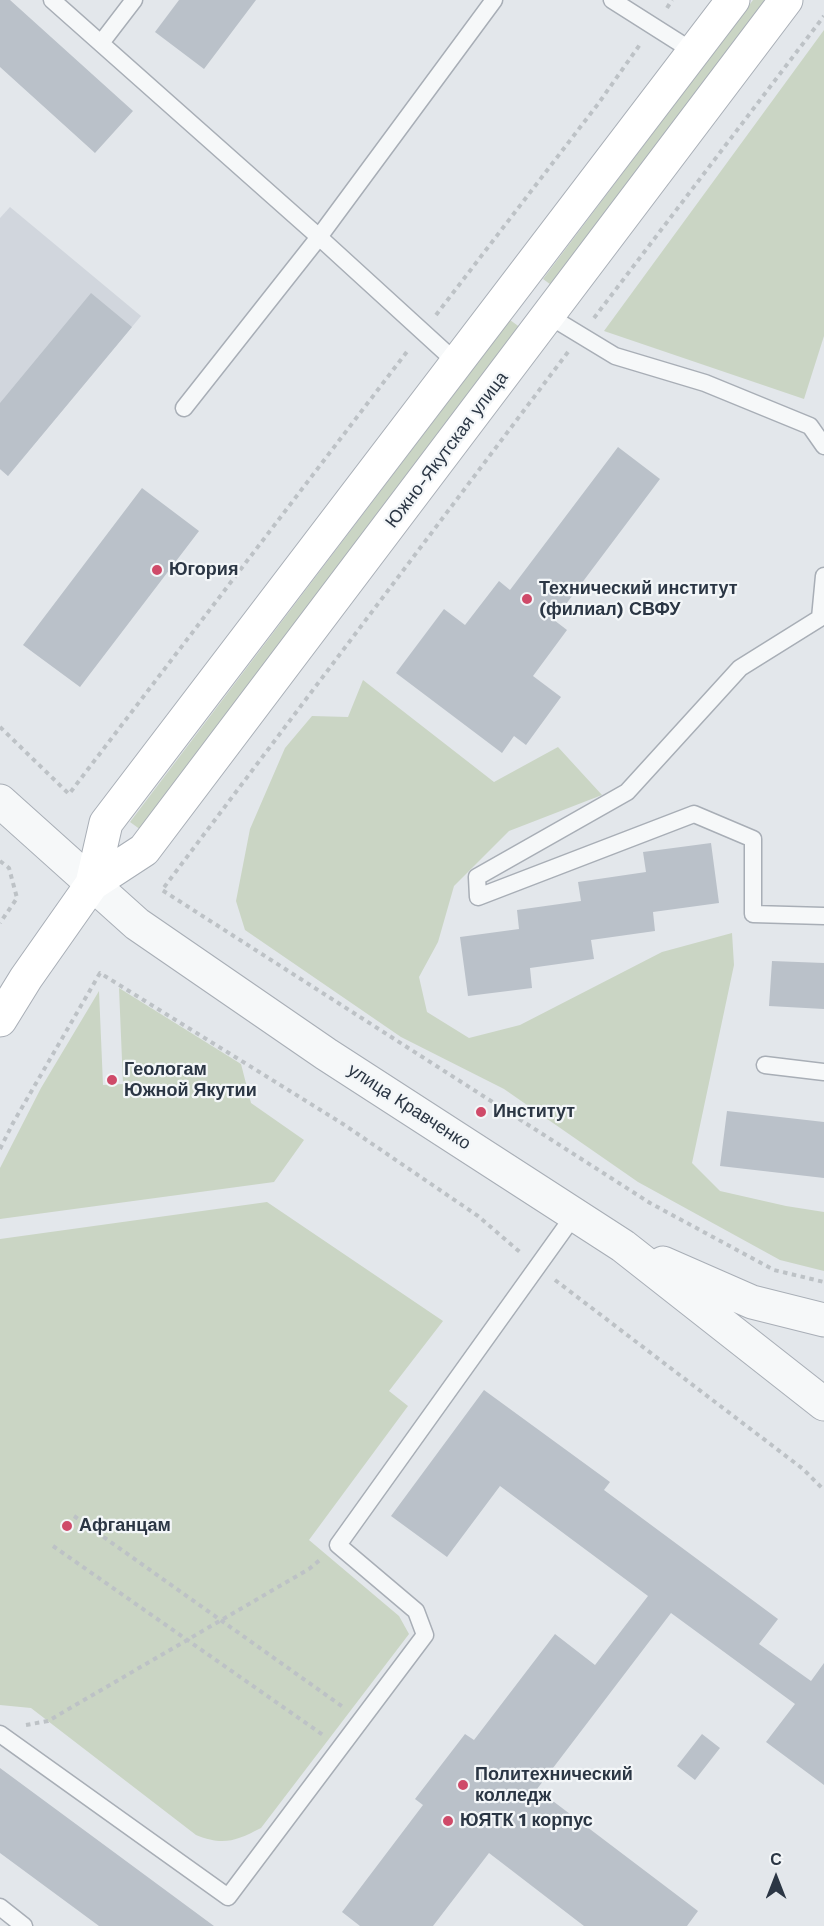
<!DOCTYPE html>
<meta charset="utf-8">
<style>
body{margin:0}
#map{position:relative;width:824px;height:1926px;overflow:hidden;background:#e3e7eb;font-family:"Work Sans",sans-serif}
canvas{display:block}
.north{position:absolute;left:746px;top:1848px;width:60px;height:60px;-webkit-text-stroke:4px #f3f6f8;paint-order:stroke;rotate:0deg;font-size:16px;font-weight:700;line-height:24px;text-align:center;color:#2b3644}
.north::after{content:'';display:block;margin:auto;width:21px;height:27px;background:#2b3644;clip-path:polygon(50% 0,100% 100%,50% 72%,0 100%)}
</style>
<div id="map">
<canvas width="824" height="1926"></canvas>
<div class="north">С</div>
</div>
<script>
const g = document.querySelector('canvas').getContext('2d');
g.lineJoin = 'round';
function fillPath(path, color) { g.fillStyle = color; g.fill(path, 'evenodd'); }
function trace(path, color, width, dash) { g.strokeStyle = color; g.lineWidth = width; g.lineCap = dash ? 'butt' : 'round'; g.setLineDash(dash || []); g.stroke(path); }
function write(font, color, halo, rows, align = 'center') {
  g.font = font + ' "Work Sans",sans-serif'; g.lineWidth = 4.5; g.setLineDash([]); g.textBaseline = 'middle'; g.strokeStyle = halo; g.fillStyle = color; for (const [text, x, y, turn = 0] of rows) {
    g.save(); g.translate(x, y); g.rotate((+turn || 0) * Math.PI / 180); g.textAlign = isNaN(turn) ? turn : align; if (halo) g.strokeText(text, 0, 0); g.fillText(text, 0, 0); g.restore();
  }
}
const built = new Path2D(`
 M10,207L141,316L8,476L0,469V218Z`);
const green = new Path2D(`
 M753,0H769L554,287L543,279Z
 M824,30V336L804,399L604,331Z
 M510,320L521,328L141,830L130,822Z
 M363,680L494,782L558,747L602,795L509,831L454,886L438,942L419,977L427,1012L469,1038L520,1025L662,952L732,933L734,965L692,1163L720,1191L786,1206L824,1212V1271L780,1260L638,1182L504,1089L401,1037L245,930L236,901L250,829L285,748L312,716L348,717Z
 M119,988L241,1064L251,1103L304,1140L274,1182L0,1219V1168L41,1088L99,991L103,1085L123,1084Z
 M267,1202L443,1321L389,1391L408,1406L309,1540L399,1616L409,1634L261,1828C236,1841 223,1846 196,1835L31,1708L0,1705V1239Z`);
const building = new Path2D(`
 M0,0H10L133,111L95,153L0,67Z
 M179,0H256L204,69L155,32Z
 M91,293L132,327L8,476L0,469V403Z
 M618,447L660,479L554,620L567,630L533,676L561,697L526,745L514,736L502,753L396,673L444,609L465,625L499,581L510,590Z
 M142,488L199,531L80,687L23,645Z
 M711,843L719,903L653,912L655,931L591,940L594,959L530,968L532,988L468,996L460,937L519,929L517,910L581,901L578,882L646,872L643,852Z
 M772,961L824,963V1009L769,1006Z
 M727,1111L824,1122V1178L720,1166Z
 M484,1390L610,1482L604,1490L778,1619L759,1644L811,1681L824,1663V1785L766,1742L795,1704L671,1613L537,1789L698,1911L687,1926H584L489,1853L433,1926H360L342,1912L423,1805L415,1799L465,1734L474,1740L555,1634L595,1665L648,1596L500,1486L447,1557L391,1516Z
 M702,1734L720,1748L695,1780L677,1766Z
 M0,1768L214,1926H99L0,1853Z`);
const path = new Path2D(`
 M667,8L672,0
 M436,315L598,104L641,43
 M594,318L824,16
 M568,352L162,890L650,1203L774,1270L824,1282
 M0,727L69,794L409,349
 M0,861L9,868L17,898L0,923
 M0,1149L13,1123L100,973L343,1124L478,1216L521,1253
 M555,1280L803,1469L824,1490
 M74,1516L343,1707
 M53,1546L323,1735
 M26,1725L48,1721L309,1569L321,1559`);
const lane = new Path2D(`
 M52,0L319,237L457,363
 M612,0L694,52
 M101,43L134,0
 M549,316L615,356L705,383L810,426L824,446
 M184,408L319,237L494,0
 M824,576L820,618L740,668L627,792L477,877L478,897L694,814L753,839V914L824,916
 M765,1065L824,1072
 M0,1734L228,1897L425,1635L416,1611L338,1545L575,1214
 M0,1907L24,1926`);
const street = new Path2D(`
 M0,801L137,924L326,1054L623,1246L824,1404
 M663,1263L752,1302L824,1320`);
const secondary = new Path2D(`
 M92,884L106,823L733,0
 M0,1020L26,978L92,884L144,850L786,0`);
const markers = [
 [157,570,6,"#cf4a69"],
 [527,599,6,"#cf4a69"],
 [112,1080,6,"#cf4a69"],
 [481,1112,6,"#cf4a69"],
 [67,1526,6,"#cf4a69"],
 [463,1785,6,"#cf4a69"],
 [448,1821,6,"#cf4a69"]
];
const streetNames = [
 ["Южно-Якутская улица",447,450,-53],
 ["улица Кравченко",409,1107,33]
];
const poiNames = [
 ["Югория",169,570],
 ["Технический институт",539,589],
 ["(филиал) СВФУ",539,610],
 ["Геологам",124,1070],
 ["Южной Якутии",124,1091],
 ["Институт",493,1112],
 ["Афганцам",79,1526],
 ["Политехнический",475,1775],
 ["колледж",475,1796],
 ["ЮЯТК 1 корпус",460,1821]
];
fillPath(built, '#d1d6dd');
fillPath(green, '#cad5c4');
fillPath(building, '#bac1c9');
trace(lane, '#a8aeb6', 19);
trace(street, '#a8aeb6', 35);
trace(secondary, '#a8aeb6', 35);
trace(path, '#bdc2c6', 4, [4.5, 4.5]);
trace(lane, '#f6f8f9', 16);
trace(street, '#f6f8f9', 33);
trace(secondary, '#fff', 33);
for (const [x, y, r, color] of markers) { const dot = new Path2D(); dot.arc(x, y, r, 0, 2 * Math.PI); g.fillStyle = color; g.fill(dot); trace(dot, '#f3f6f8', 2); }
write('18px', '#2b3644', '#f3f6f8', streetNames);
write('bold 18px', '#2b3644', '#f3f6f8', poiNames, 'left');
</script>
